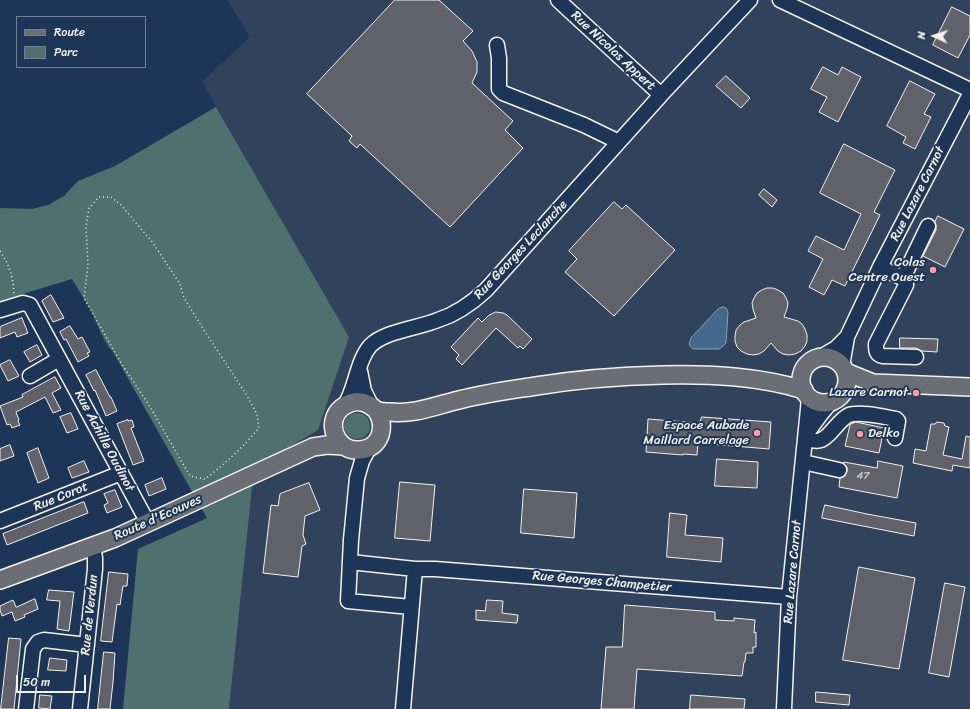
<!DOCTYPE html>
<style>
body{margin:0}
#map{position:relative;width:970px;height:709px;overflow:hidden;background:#1d3557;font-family:Sriracha,sans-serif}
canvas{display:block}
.legend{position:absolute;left:16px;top:16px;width:130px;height:52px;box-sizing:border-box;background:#1d3557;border:1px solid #738091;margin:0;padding:5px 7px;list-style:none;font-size:12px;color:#f4f1e8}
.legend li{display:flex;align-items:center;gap:8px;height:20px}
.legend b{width:20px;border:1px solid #738091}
.north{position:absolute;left:914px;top:16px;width:40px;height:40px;-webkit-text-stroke:3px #1d3557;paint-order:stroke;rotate:273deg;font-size:11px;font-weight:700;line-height:16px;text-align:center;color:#f4f1e8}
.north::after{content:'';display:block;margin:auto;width:14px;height:18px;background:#f4f1e8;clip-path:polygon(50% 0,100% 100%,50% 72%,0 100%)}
.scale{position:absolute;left:16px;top:675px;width:70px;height:18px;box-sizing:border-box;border:2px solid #f4f1e8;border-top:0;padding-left:5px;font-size:12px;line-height:14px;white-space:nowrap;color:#f4f1e8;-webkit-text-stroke:3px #1d3557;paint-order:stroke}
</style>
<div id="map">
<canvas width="970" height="709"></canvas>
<ul class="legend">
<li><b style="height:5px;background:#6b6f75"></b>Route</li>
<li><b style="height:11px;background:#507070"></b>Parc</li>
</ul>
<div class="north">N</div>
<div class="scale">50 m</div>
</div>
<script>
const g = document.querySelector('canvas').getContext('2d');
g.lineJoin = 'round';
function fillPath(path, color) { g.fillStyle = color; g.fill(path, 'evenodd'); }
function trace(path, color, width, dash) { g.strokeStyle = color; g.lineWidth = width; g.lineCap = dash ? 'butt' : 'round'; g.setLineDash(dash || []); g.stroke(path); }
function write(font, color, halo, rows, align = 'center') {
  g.font = font + ' Sriracha,sans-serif'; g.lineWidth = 4; g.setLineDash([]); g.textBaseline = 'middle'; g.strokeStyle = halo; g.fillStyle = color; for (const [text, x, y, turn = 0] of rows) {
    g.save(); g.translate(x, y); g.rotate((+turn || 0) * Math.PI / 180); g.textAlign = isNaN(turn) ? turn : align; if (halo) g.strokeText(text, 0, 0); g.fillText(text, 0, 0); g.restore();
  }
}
const built = new Path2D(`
 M227,0H970V709H229L254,468L349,337L202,82L250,37Z`);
const green = new Path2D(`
 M216,107L349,337L318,430L254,468L229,709H123L138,549L207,518L113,352C103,341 98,325 91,311C85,300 78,289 72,279L0,301V208L32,209L48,205L64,196L78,181L115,166Z
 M344 426a13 13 0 1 1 26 0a13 13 0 1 1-26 0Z`);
const water = new Path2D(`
 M723,307L726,308L728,312L726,343L722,347L719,349H693L690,346L689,344L691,338L718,309Z`);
const building = new Path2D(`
 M395,0H439L473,31L463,41L472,51L477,62V72L472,83L513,121L505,130L523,148L450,227L360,144L357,148L349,141L352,136L307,94Z
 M952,7L970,16V35L958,58L933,45Z
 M823,67L838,75L842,67L861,77L838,122L819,112L827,97L811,89Z
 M726,76L750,98L741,108L716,86Z
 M910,81L935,94L924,114L931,117L915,149L903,143L906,137L887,126Z
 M844,144L895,170L874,212L880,215L845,286L832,280L824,295L809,287L823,259L808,251L816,236L844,250L861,214L820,193Z
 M764,189L777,200L772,207L759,195Z
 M614,202L622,209L626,205L675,250L614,316L565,272L577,259L569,251Z
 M938,216L964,229L945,267L923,256L936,230V226L935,222Z
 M767,288H773L778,290L783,293L786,298L788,303L787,309L784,317L798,321L802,324L805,329L807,335V341L805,346L801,351L795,354L789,355L783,354L778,351L771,343L764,351L759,354L753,355L747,354L741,351L737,347L735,341V336L736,330L740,325L744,322L756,318L753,309L752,303L754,298L757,293L762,290Z
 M51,295L64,318L53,322L42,301Z
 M496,312L503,313L507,315L532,339L523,349L520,346L518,348L496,328L462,365L456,359L459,355L451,347L478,318L482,322L488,316Z
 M22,318L28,333L17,337L15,332L0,338V327Z
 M70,326L78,339L82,337L90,352L87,353L89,356L78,362L66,339L64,340L60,332Z
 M900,338L938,339L937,352L922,351L916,348H900Z
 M37,345L42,355L30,362L24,352Z
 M10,360L19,376L8,381L0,365Z
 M96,370L110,397H111L117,411L106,416L95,390L94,391L86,375Z
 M55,377L61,388L52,393L61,410L53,413L45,397L16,412L19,420L18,421L20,425L12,428L10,424L7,425L0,406L23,397L22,395Z
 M71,413L78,429L67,433L60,417Z
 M702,417L771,422L769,449L698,443L697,455L683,454V455L646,452L648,419L699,423Z
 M128,420V421L132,420L134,427L131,428L144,461L133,465L117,424Z
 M856,422L884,428L879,453L845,446L850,425Z
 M937,422L944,423L945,426L949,427L943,455L962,459L966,436L970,437V468L953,465L952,471L913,463L915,449L926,451L931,424H935Z
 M10,445L14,456L0,461V449Z
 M38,448L49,478L38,483L27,453Z
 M717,459L758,462L757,488L715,486Z
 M84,461L89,472L72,478L68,468Z
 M878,461L903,466L897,498L839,487L840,478L845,476L847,471V467L843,463L844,462L877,468Z
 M162,478L166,489L149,496L145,485Z
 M400,482L435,485L430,541L395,538Z
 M309,483L320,510L305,516L303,535L306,544L302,546L298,577L263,573L271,505L278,506L280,494Z
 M524,489L577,493L574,538L521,533Z
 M115,490L122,507L107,513L104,505L108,503L104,494Z
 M84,502L88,513L7,545L3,534Z
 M825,505L867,514L916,523L914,536L822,518Z
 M670,513L687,515L685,535L723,538L721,562L667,557Z
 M859,567L915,578L899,669L843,660Z
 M109,572L128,574L127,586H123L120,605L117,604L112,642L101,641Z
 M945,583L965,587L949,677L929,673Z
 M49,590L74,592L69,631L57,629L60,601L47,600Z
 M35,599L38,609L24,615L25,617L15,621L12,612L2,616L0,610V606L13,600L16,607Z
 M487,600L503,601L502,613L518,615L517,623L476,620V610L485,611Z
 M625,605L715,612V620L734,621V618L755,620L754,633L756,632V647H753V653H746L745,662H744L742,676L637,669L634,709H601L606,647H622Z
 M9,638L21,639L14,709H1Z
 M104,652L115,653L113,682L110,709H98Z
 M50,658L67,660L66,671L48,670Z
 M816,692L850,695L849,705L816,702Z
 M40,695L52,696L50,709L39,708Z
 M691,695L745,699L744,709H690Z`);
const path = new Path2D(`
 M99,197H111L121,205L153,243L180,284L184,298L207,335L246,394L257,414L259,428C243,447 225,464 205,479L190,476L149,405L121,363L84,298L88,265L86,227L89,208Z
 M0,251C10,266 13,277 14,294`);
const minor = new Path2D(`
 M558,0L661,95L750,0
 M780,0L970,90
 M497,45L499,58V89L503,93L584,125L619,142
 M880,267L906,280V285L876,344C876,350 876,355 883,356L916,357
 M903,278L928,226
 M0,310L23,303L30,305L148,523
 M819,358L836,348L847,337
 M842,366L847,337L880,267L970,94
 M360,371L364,391L371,405
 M30,376L59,359
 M345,405C356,387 357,361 370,346C384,331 419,328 438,320C457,314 472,303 486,290L661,95
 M807,433L821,414L832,401
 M805,439C810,440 817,442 821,440C831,436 838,420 849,415C859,411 885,417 896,419L898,421L895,438
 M369,448L362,461L357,478L351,540L348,601L411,607
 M803,462L839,470
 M0,521L121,473
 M350,562L415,569H435L789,597
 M26,709L33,649L38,642L44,640L87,645
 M80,709L95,569V558L93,546
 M403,709L415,569
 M784,709L789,597L808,409L809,397`);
const major = new Path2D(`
 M801 380a23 23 0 1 1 46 0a23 23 0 1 1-46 0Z
 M846,372L873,383L970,387
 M376,410C387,426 381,449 359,450C334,452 323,417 346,405C354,400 364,401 371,406C372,407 375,409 376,410C380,412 386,412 391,412C414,415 437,405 459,400C485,393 510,390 536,386C579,379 620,376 663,375C710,374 758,376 804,390
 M0,580L115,538L313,447L327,445L343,446`);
const markers = [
 [933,270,4,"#ff9aa2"],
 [916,393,4,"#ff9aa2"],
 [757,433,4,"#ff9aa2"],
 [860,434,4,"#ff9aa2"]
];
const numberNames = [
 ["47",863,476]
];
const streetNames = [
 ["Rue Nicolas Appert",613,51,43],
 ["Rue Lazare Carnot",918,194,-63],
 ["Rue Georges Leclanche",521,250,-47],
 ["Rue Achille Oudinot",104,441,62],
 ["Rue Corot",61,497,-22],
 ["Route d'Ecouves",158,518,-24],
 ["Rue Lazare Carnot",793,572,-85],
 ["Rue Georges Champetier",602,582,5],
 ["Rue de Verdun",90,615,-84]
];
const poiNames = [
 ["Colas",925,263],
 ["Centre Ouest",925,278],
 ["Lazare Carnot",908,393],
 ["Espace Aubade",749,426],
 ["Maillard Carrelage",749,441],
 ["Delko",868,434,"left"]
];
fillPath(built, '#31425d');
fillPath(green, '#507070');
fillPath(water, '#44688b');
trace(water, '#8a9fb0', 1);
fillPath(building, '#61616b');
trace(building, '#f4f1e8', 1);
trace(minor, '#f4f1e8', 17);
trace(major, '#f4f1e8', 20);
trace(path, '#f4f1e8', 1.5, [1, 3]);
trace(minor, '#1d3557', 14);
trace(major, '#6b6f75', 17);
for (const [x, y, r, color] of markers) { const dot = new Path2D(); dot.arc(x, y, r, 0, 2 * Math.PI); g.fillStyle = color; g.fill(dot); trace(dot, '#1d3557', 1.5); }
write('11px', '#cfcdc9', null, numberNames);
write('13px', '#f4f1e8', '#1d3557', streetNames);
write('13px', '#f4f1e8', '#1d3557', poiNames, 'right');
</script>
